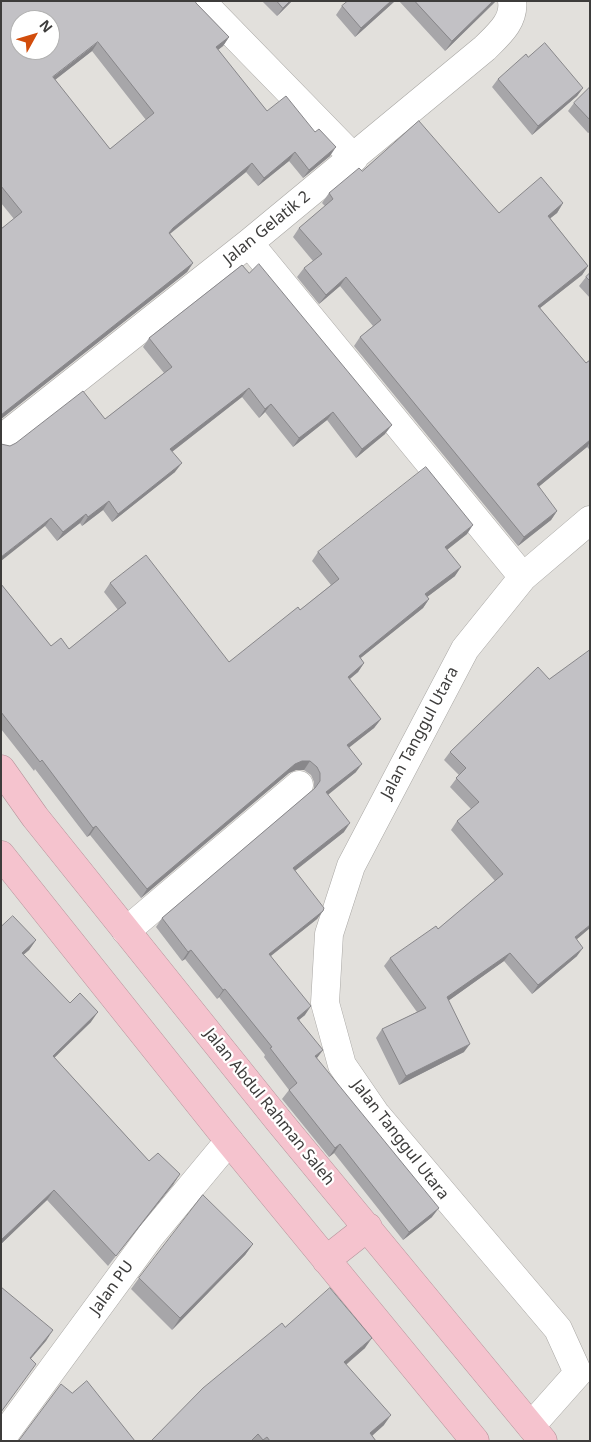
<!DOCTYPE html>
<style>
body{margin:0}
#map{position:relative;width:591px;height:1442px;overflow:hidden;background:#e2e0dc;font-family:"Noto Sans",sans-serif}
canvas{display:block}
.frame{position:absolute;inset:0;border:2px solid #3d3c3b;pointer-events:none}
.north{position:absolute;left:10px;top:10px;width:50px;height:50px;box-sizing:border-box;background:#fff;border:1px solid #b1b1b1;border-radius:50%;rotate:51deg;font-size:14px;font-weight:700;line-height:20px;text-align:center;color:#3d3c3b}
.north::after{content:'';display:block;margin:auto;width:18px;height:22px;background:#d24d0c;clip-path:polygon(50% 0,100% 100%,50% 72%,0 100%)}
</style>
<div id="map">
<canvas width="591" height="1442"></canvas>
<div class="frame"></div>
<div class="north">N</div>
</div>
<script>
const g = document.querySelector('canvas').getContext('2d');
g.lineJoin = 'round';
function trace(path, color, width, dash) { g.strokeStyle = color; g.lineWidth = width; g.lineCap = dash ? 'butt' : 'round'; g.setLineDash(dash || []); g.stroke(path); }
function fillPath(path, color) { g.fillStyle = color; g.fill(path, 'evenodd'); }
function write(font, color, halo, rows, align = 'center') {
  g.font = font + ' "Noto Sans",sans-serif'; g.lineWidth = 4.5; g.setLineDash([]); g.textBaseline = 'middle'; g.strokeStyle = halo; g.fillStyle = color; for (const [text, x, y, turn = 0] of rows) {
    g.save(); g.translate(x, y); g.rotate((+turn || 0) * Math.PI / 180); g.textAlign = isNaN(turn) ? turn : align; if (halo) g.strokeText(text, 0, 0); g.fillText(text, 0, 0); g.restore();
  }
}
const minor = new Path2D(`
 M201,1L354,158
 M249,243L523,577
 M1,439L249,243L485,48C498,35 515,21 512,1
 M126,931L299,785
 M531,1426L578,1373L558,1329L375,1113L342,1065L325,1003L329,934L351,866L465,649L523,577L590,520
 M1,1439L151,1235L229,1141`);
const highway = new Path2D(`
 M1,769L35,817L278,1120L543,1441
 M1,855L229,1141L475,1441
 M326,1260L368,1227`);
const wall = new Path2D(`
 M1,1L196,3L229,37L223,46L218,50L267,111L330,156L303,178L289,161L258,186L246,172L170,234L193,263L187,272L1,419V229L14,219L1,203ZM92,51L146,120L110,149L55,80Z
 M262,1H292L277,16Z
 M395,1L355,37L336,15L342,6Z
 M399,1H496L445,51Z
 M528,57L583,88L577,96L532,135L492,87L498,79Z
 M590,87V132L588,133L568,111L574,103Z
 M362,171L499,213L563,203L557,213L550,218L588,266L582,275L540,308L586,363L590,360V450L587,447L538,487L557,511L551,520L518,546L354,346L360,337L373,326L340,286L319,304L297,277L304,268L313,261L293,237L299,228L325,206L322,203L329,193Z
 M242,265L385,434L356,458L327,420L293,447L265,412L259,418L242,397L172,452L175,472L112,522L103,510L82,526L80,523L57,541L45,526L10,446L105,419L164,373L143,347L149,338Z
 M590,273V298L579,286L586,277Z
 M467,534L447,550L455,576L427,597L429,599L423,608L360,658L364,663L358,672L350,679L381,719L374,728L349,747L356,772L328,795L344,832L295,871L323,911L317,919L271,956L305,1015L299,1020L317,1059L432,1217L403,1240L334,1153L329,1157L282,1099L289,1090L264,1057L265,1055L219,997L217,999L185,959L182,961L156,927L162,918L314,789V782L311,775L304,770H296L289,773L141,898L90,835L87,837L35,769L34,771L1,729V584L51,646L69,649L118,610L104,592L110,583L229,662L300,610L331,585L312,561L318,552Z
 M538,667L576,939L577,956L532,994L504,961L448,1001L464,1052L399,1085L376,1038L382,1029L417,1012L384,966L390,958L438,929L495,881L451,830L457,821L471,809L450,787L459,775L444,760L450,752Z
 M1,927L36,940L29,950L23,955L70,1003L91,1022L54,1057L149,1161L180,1174L108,1266L47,1200L1,1244Z
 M253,1244L245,1255L172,1330L131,1289L139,1278Z
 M285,1327L365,1348L346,1365L384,1425L372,1436L376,1441H151Z`);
const shadedWall = new Path2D(`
 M290,1H292L277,16L283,8Z
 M391,1H395L355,37L361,28Z
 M493,1H496L445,51L452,41Z
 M229,37L223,46L210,56L216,47Z
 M98,42L92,51L47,86L53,77Z
 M583,88L577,96L532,135L538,126Z
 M336,147L330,156L303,178L309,170Z
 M295,152L289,161L258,186L264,178Z
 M252,163L246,172L167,236L173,228Z
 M563,203L557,213L542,225L548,216Z
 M193,263L187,272L1,419V415Z
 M588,266L582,275L531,315L538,306Z
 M346,277L340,286L319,304L326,295Z
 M249,388L242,397L164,458L170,449Z
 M271,404L265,412L259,418L265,409Z
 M333,412L327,420L293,447L299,438Z
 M392,425L385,434L356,458L362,449Z
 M590,440V442L587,447L530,494L537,484Z
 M182,463L175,472L112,522L118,514Z
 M109,501L103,510L82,526L88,517Z
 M557,511L551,520L518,546L524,537Z
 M86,514L80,523L57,541L63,532Z
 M51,518L45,526L1,561V557Z
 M473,525L467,534L439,556L445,547Z
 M461,567L455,576L419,603L425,594Z
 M429,599L423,608L352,665L359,656Z
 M364,663L358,672L342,685L348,677Z
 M381,719L374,728L341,754L347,745Z
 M302,761H310L304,770H296L289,773L141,898L147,889L295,764Z
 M362,764L356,772L320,801L326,792Z
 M350,823L344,832L287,877L293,868Z
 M96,826L90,835L87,837L93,828Z
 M323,911L317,919L263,962L269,954Z
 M590,925V928L569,946L575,937Z
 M36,940L29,950L14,963L22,953Z
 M583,948L577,956L532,994L538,985Z
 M191,950L185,959L182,961L188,952Z
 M510,953L504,961L441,1006L447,997Z
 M225,989L219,997L217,999L223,990Z
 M311,1006L305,1015L291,1026L297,1018Z
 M98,1012L91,1022L46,1066L53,1056Z
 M470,1044L464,1052L399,1085L406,1076Z
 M323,1050L317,1058L309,1065L315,1056Z
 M340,1144L334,1153L329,1157L335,1148Z
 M180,1174L173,1185L108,1266L116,1256Z
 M54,1190L47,1200L1,1244V1240Z
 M439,1208L432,1217L403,1240L409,1232Z
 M253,1244L245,1255L172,1330L180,1318Z
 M53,1330L46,1341L23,1368L30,1358Z
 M372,1338L365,1348L337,1372L344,1362Z
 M391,1415L384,1425L366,1441L370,1433Z`);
const building = new Path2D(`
 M1,1H195L196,3L229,37L216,47L267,111L286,96L315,132L319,129L336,147L309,170L295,152L264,178L252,163L173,228L169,233L193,263L1,415V229L22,212L1,186ZM20,20H50V50H20ZM98,42L154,113L110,149L53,77Z
 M277,1H290L283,8Z
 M348,1H391L361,28L342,6Z
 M415,1H493L452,41Z
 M545,43L583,88L538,126L498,79L526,54L528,57Z
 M590,87V120L574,103Z
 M419,121L499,213L541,177L563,203L548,216L588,266L538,306L586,363L590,360V440L537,484L557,511L524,537L360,337L381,320L346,277L326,295L304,268L322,254L299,228L333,199L329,193L359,168L362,171Z
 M259,264L392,425L362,449L333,412L299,438L271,404L265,409L249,388L170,449L182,463L118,514L109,501L88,517L86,514L63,532L51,518L1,557V444L10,446L16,443L83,391L105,419L172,367L149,338L242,265L249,273Z
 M590,273V281L586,277Z
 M426,467L473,525L445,547L461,567L425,594L429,599L359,656L364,663L348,677L381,719L347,745L362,764L326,792L350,823L293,868L324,908L323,911L269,954L311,1006L297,1018L323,1050L315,1056L439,1208L409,1232L340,1144L335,1148L289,1090L297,1083L270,1048L272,1047L225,989L223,990L191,950L188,952L162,918L315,788L320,781V773L317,767L310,761H302L295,764L147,889L96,826L93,828L42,760L40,762L1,712V584L51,646L61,638L69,649L126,603L110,583L146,555L229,662L298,607L300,610L339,579L318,552Z
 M590,650V925L575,937L583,948L538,985L510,953L447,997L470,1044L406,1076L382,1029L426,1008L390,958L436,926L438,929L503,874L457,821L479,802L456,778L466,768L450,752L538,667L549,679Z
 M13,916L36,940L22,953L70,1003L80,993L98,1012L53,1056L149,1161L158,1153L180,1174L116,1256L54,1190L1,1240V927Z
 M203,1195L253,1244L180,1318L139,1278Z
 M1,1287L53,1330L30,1358L36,1364L1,1412Z
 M330,1288L372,1338L344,1362L391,1415L370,1433L376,1441H270L267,1437L263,1440L258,1434L251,1441H151L203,1388L282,1323L285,1327Z
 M87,1381L135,1441H18L20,1439L61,1384L72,1393Z`);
const streetNames = [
 ["Jalan Gelatik 2",267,228,-39],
 ["Jalan Tanggul Utara",420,733,-62],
 ["Jalan Abdul Rahman Saleh",269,1107,51],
 ["Jalan Tanggul Utara",400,1140,52],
 ["Jalan PU",112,1288,-54]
];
trace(minor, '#a9a7a4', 29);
trace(highway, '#b5949b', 29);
trace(minor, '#fff', 28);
trace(highway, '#f5c3ce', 28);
fillPath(wall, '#a7a6a9');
fillPath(shadedWall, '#88878a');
fillPath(building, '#c2c1c5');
trace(building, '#88878a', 1);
write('16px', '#3d3c3b', '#fff', streetNames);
</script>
